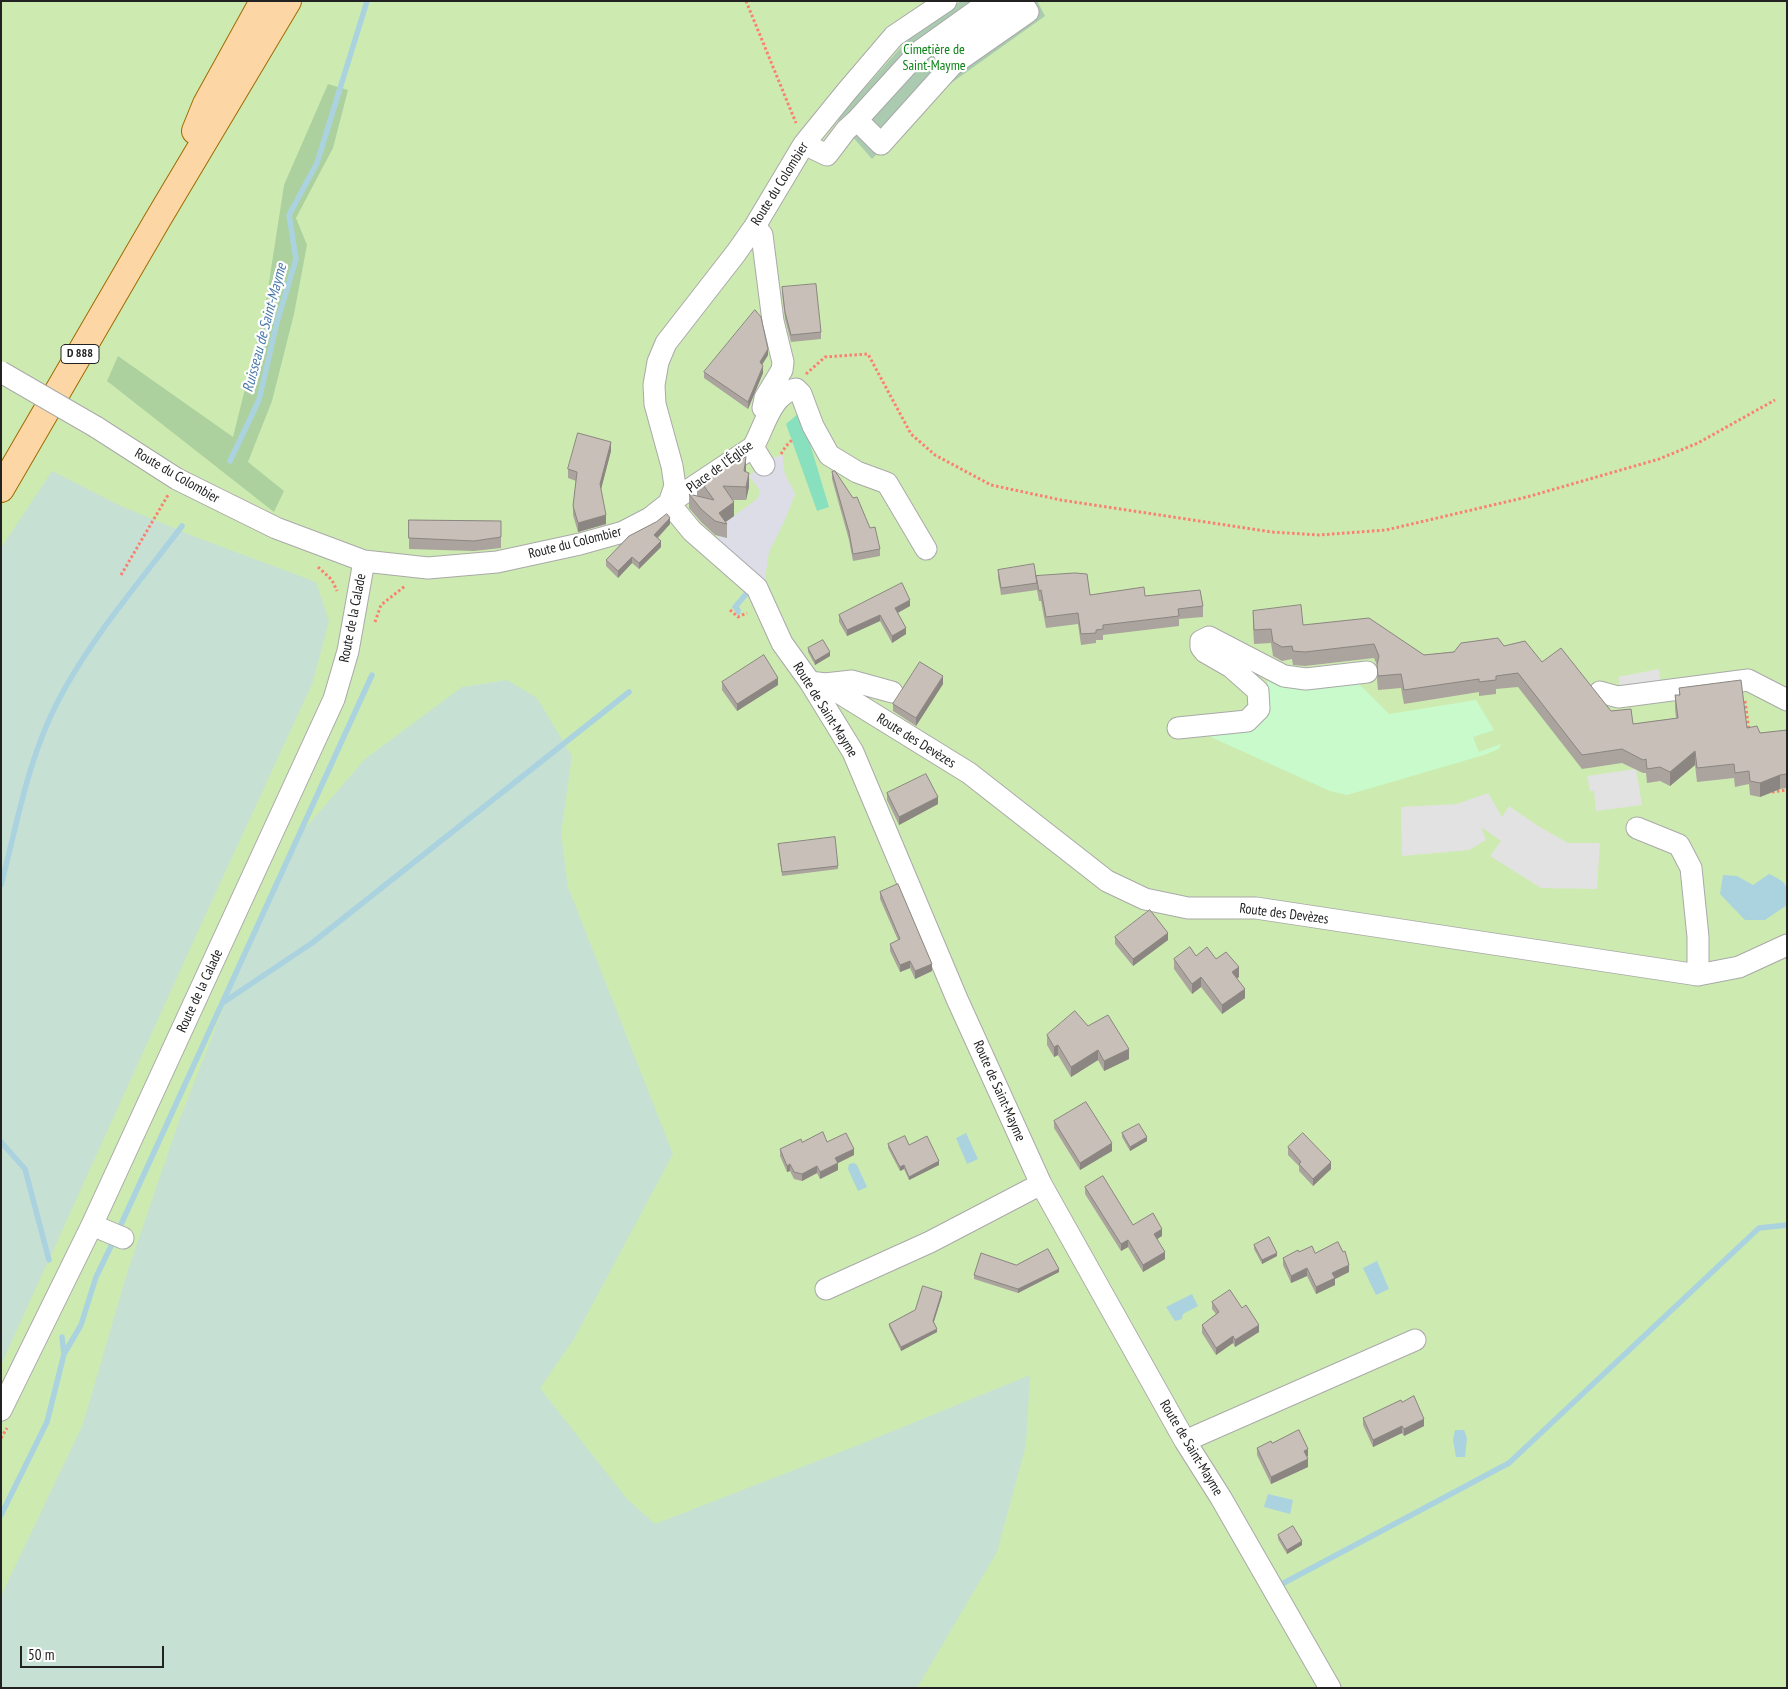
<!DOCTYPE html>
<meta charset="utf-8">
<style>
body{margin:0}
#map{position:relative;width:1788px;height:1689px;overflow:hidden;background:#f2efe9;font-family:"PT Sans Narrow",sans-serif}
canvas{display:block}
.frame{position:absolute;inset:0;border:2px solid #222;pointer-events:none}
.scale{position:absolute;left:20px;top:1646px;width:144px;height:22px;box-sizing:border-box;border:2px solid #222;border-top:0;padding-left:6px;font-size:15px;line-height:18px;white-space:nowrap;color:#222;-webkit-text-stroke:4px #fff;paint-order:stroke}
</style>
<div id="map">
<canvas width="1788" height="1689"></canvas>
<div class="frame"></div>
<div class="scale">50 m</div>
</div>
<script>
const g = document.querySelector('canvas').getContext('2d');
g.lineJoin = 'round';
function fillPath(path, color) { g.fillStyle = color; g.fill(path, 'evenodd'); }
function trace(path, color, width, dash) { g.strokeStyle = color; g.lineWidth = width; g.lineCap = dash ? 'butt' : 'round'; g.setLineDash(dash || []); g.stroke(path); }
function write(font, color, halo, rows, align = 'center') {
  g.font = font + ' "PT Sans Narrow",sans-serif'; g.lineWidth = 4.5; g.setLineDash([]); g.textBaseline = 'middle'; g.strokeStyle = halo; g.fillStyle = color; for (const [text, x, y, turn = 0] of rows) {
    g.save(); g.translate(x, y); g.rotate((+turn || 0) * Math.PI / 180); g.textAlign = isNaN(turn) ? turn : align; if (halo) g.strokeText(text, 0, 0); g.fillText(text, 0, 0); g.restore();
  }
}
const grass = new Path2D(`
 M1,1H1787V1688H1Z`);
const forest = new Path2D(`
 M328,84L348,90L333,148L296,218L307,245L294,314L272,401L248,462L284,491L274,512L107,381L118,356L233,437L265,308L284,185Z`);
const wetland = new Path2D(`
 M52,471L121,506L193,536L316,582L329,621L313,682L210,905L1,1365V548Z
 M507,680L537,698L572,756L561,834L568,887L673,1154L574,1339L540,1388L627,1499L655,1524L861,1444L1030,1375L1026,1445L997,1552L917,1688H1V1596L83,1424L127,1273L179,1121L234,981L296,839L365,759L462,687Z`);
const cemetery = new Path2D(`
 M961,1H1037L1045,16L940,91L872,159L837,119L912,35Z`);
const park = new Path2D(`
 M1268,677L1354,679L1389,714L1476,700L1494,730L1473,737L1479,752L1501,744L1499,749L1484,755L1347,795L1330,791L1202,733L1264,711Z`);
const pitch = new Path2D(`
 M799,413L808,437L829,507L817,511L786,424Z`);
const parking = new Path2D(`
 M1659,669L1661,685L1621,692L1618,677Z
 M1636,769L1642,805L1596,811L1594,791H1590L1587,776Z
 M1488,793L1502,817L1509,806L1538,826L1568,843H1600L1597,889L1541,888L1490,856L1501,841L1481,827L1486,840L1469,850L1402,856L1401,807L1457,804Z`);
const plaza = new Path2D(`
 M783,455V465L785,474L795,494L784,522L769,552L764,585L737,556L714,540L723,533V524L757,499L759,494V489L749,476L773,458Z`);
const water = new Path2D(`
 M1769,874C1788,883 1787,884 1787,905L1765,920H1745L1720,894L1723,875L1737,876L1753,885Z
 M966,1133L978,1159L967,1164L956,1138Z
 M854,1163L857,1165L867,1187L858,1191L848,1169L849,1164Z
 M1377,1261L1389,1289L1376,1295L1363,1268Z
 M1192,1294L1198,1306L1183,1314L1182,1319L1175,1321L1166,1307Z
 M1455,1430H1464L1467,1438L1465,1457H1456L1453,1440Z
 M1268,1494L1293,1500L1290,1514L1264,1507Z`);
const stream = new Path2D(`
 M230,461L259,400L277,322L296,259L289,215L317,163L367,1
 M738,612V610L735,607L747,593
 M1,885C17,824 28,759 57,703C89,640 139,583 182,526
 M224,1002L312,943L629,692
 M1,1142L25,1169L49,1260
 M118,1231L372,675
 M64,1354L81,1325L96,1277L114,1240
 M1,1515L47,1422L64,1354L62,1337
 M1280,1585L1509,1463L1759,1228L1787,1225`);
const path = new Path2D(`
 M746,1L796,123
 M806,374L825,357L868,354L911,434L935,455L991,485L1061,500L1272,532L1319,535L1386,530L1527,497L1659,459L1698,443L1775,400
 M781,454L786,446L792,440
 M318,567L332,580L337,591
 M121,575L168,495
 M730,610L738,617L747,613
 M375,622L381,605L405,586
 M1745,701L1749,730
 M1772,792L1787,790
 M1,1438L7,1428`);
const minor = new Path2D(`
 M990,1L920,51L857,120L881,144L952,65L1028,12L1021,1
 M944,53L1016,1
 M804,144L827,155L846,130L857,120
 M755,226L762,235L773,321L783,362L782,370L765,398L763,408
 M96,427L177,479L276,528L364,561L428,568L497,562L580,544L623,532L650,518L669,503L753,447C764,429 771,393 796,389L801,394L813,426L829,455L857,472L887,483L926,549
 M753,447L764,465
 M669,503L692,531L757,588L782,643L810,682L853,752L957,999L1041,1184L1185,1441L1221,1498L1330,1688
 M669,503L675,486L672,466L655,404L654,385L658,362L666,343L736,253L755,226L804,144L847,91L894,36L946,1
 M810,682L825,684L969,773L1107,881L1145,899L1188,908H1256L1698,975L1739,967L1787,945
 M825,684L852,681L892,692
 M1600,692L1618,697L1748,680L1787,700
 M1178,728L1247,721L1259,709L1258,691L1231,667L1205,652L1201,647V641L1209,637L1284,676L1306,679L1367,672
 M1637,828L1679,845L1691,868L1698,937V975
 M92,1225L123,1238
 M826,1289L930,1242L1041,1184
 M1,1410L92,1225L334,699L348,651L364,561
 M1185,1441L1415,1340`);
const major = new Path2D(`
 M195,131L206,104L263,1
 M1,489L158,219L288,1`);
const minorBridge = new Path2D(`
 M1,372L96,427`);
const wall = new Path2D(`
 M782,287L821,332V339L791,342L785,319L782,293Z
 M768,355L762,365L763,373L748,409L704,378V372Z
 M611,451L601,489L606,524L578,532L573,515V506L576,481L568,478V469Z
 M746,472L749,487L746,500H733L734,516L725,522L727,524V538L715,535L701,522L689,508V494L697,496V486Z
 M832,472L870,528L880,549V556L853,561L849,540L832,479Z
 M409,520L501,521V548L474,551L409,549Z
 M656,522L670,524L658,538L661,547L639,569L632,563L618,578L606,566V560Z
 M998,570L1036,579L1090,595L1145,596L1203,606V617L1179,619V626L1103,635V640H1096V643L1081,645L1078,624L1046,628L1041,601H1039L1037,590L1001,595L998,577Z
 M910,606L898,613L906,634L892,643L880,621L847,636L839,622V615Z
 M1253,611L1303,625L1424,655L1504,646L1542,662L1611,711L1633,724L1676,718L1675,709V695H1679V688L1747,728L1760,733L1787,730V788L1780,789L1760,797L1750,795L1749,784L1735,787L1734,778L1697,782L1695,765L1670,786L1660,781L1647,783L1646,773H1643L1622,763L1582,769L1518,687L1496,689V694L1479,696V692L1404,704L1401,688L1378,690L1377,679V665L1374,658L1305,666L1293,665L1292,659L1282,661L1273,656L1271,643L1254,644L1253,625Z
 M808,648L830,656L815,665L808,652Z
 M722,682L778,685L737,711L722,690Z
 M943,684L916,726L893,711V704Z
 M887,793L938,804L899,825L887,800Z
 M778,844L838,866V869L782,876Z
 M880,892L932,971L915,979L910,968L900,972L890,951V944L898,940L880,899Z
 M1115,937L1168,940L1133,966L1115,944Z
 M1196,956L1216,959L1239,977L1237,978L1245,998L1222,1014L1201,987L1192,994L1174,969V959Z
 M1088,1026L1129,1059L1104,1071L1098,1060L1071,1077L1058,1055L1054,1057L1047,1045V1035Z
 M1054,1121L1112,1151L1080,1170L1054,1128Z
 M1122,1133L1147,1141L1130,1151L1122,1137Z
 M802,1142H827L854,1155L838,1163V1170L820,1179L817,1173L802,1181L794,1179L790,1171L787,1172L780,1156V1149Z
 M888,1144L909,1145L939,1165L909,1180L904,1169L900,1171L888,1148Z
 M1288,1147L1331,1169L1313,1186L1299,1171V1166L1288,1155Z
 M1085,1187L1133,1225L1162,1236L1157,1239L1165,1259L1143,1272L1128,1247L1121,1251L1085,1194Z
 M1254,1245L1277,1256L1262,1264L1254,1249Z
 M1299,1252L1315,1253L1349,1272L1335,1279V1285L1316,1294L1307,1276L1291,1283L1283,1265V1258Z
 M1059,1272L1018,1293L974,1279V1275Z
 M942,1296L934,1322L937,1332L901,1351L889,1327V1324Z
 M1212,1302L1242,1308L1259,1332L1235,1347L1233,1343L1216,1355L1202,1333V1325L1216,1314L1212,1309Z
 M1402,1402L1424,1426L1404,1436L1402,1433L1373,1447L1363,1425V1418Z
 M1272,1443L1308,1456L1306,1457L1308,1467L1271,1484L1257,1455V1448Z
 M1278,1535L1302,1545L1287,1554L1278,1539Z`);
const shadedWall = new Path2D(`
 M768,349V355L760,368V362Z
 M763,366V373L748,409V402Z
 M611,442V451L600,493V484Z
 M746,457V471L744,485V471Z
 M749,473V487L746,500V487Z
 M734,502V516L723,524L719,513Z
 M606,515V524L578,532V523Z
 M670,518V524L654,541V535Z
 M661,541V547L639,569V563Z
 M632,557V563L618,578V571Z
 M910,600V606L895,614V608Z
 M880,615V621L847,636V630Z
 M906,628V634L892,643V636Z
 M830,652V656L815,665V661Z
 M943,676V684L916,726V718Z
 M778,678V685L737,711V704Z
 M1695,751V765L1670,786V772Z
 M1780,775V789L1760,797V783Z
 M938,797V804L899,825V817Z
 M1168,933V940L1133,966V959Z
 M910,961V968L900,972V965Z
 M932,964V971L915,979V971Z
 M1239,967V977L1232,982V972Z
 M1201,977V987L1192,994V984Z
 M1245,989V998L1222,1014V1005Z
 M1058,1045V1055L1054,1057V1047Z
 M1129,1049V1059L1104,1071V1061Z
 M1098,1050V1060L1071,1077V1067Z
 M1147,1137V1141L1130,1151V1147Z
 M1112,1143V1151L1080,1170V1163Z
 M854,1149V1155L838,1163V1170L820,1179V1172L835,1158Z
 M939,1161V1165L909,1180V1177Z
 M1331,1162V1169L1313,1186V1179Z
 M790,1164V1171L787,1172V1166Z
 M904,1165V1169L900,1171V1167Z
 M817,1166V1173L802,1181V1174Z
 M1162,1229V1236L1154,1241V1234Z
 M1128,1240V1247L1121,1251V1244Z
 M1165,1252V1259L1143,1272V1265Z
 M1277,1253V1256L1262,1264V1260Z
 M1349,1265V1272L1335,1279V1285L1316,1294V1287L1332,1273Z
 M1307,1268V1276L1291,1283V1276Z
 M1059,1269V1272L1018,1293V1289Z
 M942,1292V1296L933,1324V1321Z
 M1259,1325V1332L1235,1347V1340Z
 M937,1329V1332L901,1351V1347Z
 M1233,1336V1343L1216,1355V1348Z
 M1424,1419V1426L1404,1436V1429Z
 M1402,1426V1433L1373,1447V1440Z
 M1308,1449V1456L1304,1458V1451Z
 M1308,1459V1467L1271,1484V1477Z
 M1302,1541V1545L1287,1554V1550Z`);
const building = new Path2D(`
 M816,284L821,332L791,335L785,312L782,287Z
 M755,310L761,317L768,349L760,362L763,366L748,402L704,372Z
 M578,433L611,442L600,484L606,515L578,523L573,506L577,472L568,469Z
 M746,457L744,471L749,473L746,487L723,486L734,502L719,513L727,524L715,521L701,509L689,494L714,500L704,486H697L724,468Z
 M835,471L853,498L857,497L870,528L875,527L880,549L853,554L849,532L832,472Z
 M667,514L670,518L654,535L661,541L639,563L632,557L618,571L606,560L629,536L656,522Z
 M409,520L501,521V537L474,541L409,538Z
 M1034,564L1037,583L1001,588L998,570Z
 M1075,573L1087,574L1090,595L1144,587L1145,596L1200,590L1203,606L1178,609L1179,616L1103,625V629L1096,630V633L1081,634L1078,613L1046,617L1041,590L1039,591L1036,576Z
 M902,583L910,600L895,608L906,628L892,636L880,615L847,630L839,615Z
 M1301,605L1303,625L1369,618L1424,655L1454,652L1461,643L1498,638L1504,646L1525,641L1542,662L1561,648L1611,711L1631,709L1633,724L1678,718L1675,695H1680L1679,688L1741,680L1747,728L1757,726L1760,733L1787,730V774L1780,775L1760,783L1750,781L1749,771L1735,773L1734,764L1697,768L1695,751L1670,772L1660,767L1647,769L1646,759L1643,760L1622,749L1582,755L1518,673L1496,676V680L1479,682V679L1404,690L1401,674L1378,676L1377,665L1379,656L1374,644L1305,652L1293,651L1292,646L1282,647L1273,642L1271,629L1254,630L1253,611Z
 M823,640L830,652L815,661L808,648Z
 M764,655L778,678L737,704L722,682Z
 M920,662L943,676L916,718L893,704Z
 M926,774L938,797L899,817L887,793Z
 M835,837L838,866L782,872L778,844Z
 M898,884L932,964L915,971L910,961L900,965L890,944L900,939L880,892Z
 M1150,910L1168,933L1133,959L1115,937Z
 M1190,947L1196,956L1207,947L1216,959L1226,952L1239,967L1232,972L1245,989L1222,1005L1201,977L1192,984L1174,959Z
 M1075,1011L1088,1026L1108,1015L1129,1049L1104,1061L1098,1050L1071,1067L1058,1045L1054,1047L1047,1035Z
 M1086,1102L1112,1143L1080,1163L1054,1121Z
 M1139,1124L1147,1137L1130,1147L1122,1133Z
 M823,1132L827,1142L846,1133L854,1149L835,1158L838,1163L820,1172L817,1166L802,1174L794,1172L790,1164L787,1166L780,1149L801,1139L802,1142Z
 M1303,1133L1331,1162L1313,1179L1299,1164L1301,1162L1288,1147Z
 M905,1136L909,1145L927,1136L939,1161L909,1177L904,1165L900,1167L888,1144Z
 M1103,1176L1133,1225L1153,1213L1162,1229L1154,1234L1165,1252L1143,1265L1128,1240L1121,1244L1085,1187Z
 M1269,1237L1277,1253L1262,1260L1254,1245Z
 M1338,1242L1343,1252L1345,1251L1349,1265L1332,1273L1335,1278L1316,1287L1307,1268L1291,1276L1283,1258L1298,1250L1299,1252L1312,1246L1315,1253Z
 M1048,1249L1059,1269L1018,1289L974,1275L981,1253L1016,1265Z
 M923,1286L942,1292L933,1321L937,1329L901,1347L889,1324L915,1310Z
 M1230,1290L1242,1308L1246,1305L1259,1325L1235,1340L1233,1336L1216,1348L1202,1325L1219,1312L1212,1302Z
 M1414,1396L1424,1419L1404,1429L1402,1426L1373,1440L1363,1418L1401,1400L1402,1402Z
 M1299,1430L1308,1449L1304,1451L1308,1459L1271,1477L1257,1448L1271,1441L1272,1443Z
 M1293,1526L1302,1541L1287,1550L1278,1535Z`);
const shields = [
 [80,354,38]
];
const shieldNames = [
 ["D 888",80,354]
];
const parkNames = [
 ["Cimetière de",934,50],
 ["Saint-Mayme",934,66]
];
const streetNames = [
 ["Route du Colombier",780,184,-58],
 ["Place de l'Église",720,467,-36],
 ["Route du Colombier",177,476,30],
 ["Route du Colombier",575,543,-14],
 ["Route de la Calade",353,618,-79],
 ["Route de Saint-Mayme",825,710,58],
 ["Route des Devèzes",916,741,32],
 ["Route des Devèzes",1284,914,7],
 ["Route de la Calade",200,991,-65],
 ["Route de Saint-Mayme",999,1091,66],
 ["Route de Saint-Mayme",1191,1448,59]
];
const waterNames = [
 ["Ruisseau de Saint-Mayme",265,328,-75]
];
fillPath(grass, '#cdebb0');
fillPath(forest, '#add19e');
fillPath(wetland, '#c6e0d4');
fillPath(cemetery, '#aacbaf');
fillPath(park, '#c8facc');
fillPath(pitch, '#88e0be');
fillPath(parking, '#e2e2e2');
fillPath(plaza, '#dddde8');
fillPath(water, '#aad3df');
trace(stream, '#aad3df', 5.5);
trace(minor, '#a9a9a9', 23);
trace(major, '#a06b00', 28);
trace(path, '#fa8072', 3, [2.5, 2.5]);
trace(minor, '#fff', 21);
trace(major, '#fcd6a4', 26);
trace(minorBridge, '#a9a9a9', 23, []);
trace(minorBridge, '#fff', 21);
fillPath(wall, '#aba49e');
fillPath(shadedWall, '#8b8681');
fillPath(building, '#c7bfb8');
trace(building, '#8b8681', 1);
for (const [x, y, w] of shields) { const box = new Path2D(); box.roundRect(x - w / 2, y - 9.5, w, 19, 4); g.fillStyle = '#fff'; g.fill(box); trace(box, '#222', 1); }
write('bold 12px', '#222', null, shieldNames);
write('14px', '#0c8416', '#fff', parkNames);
write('14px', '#222', '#fff', streetNames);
write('italic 15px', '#4a7aab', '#fff', waterNames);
</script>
